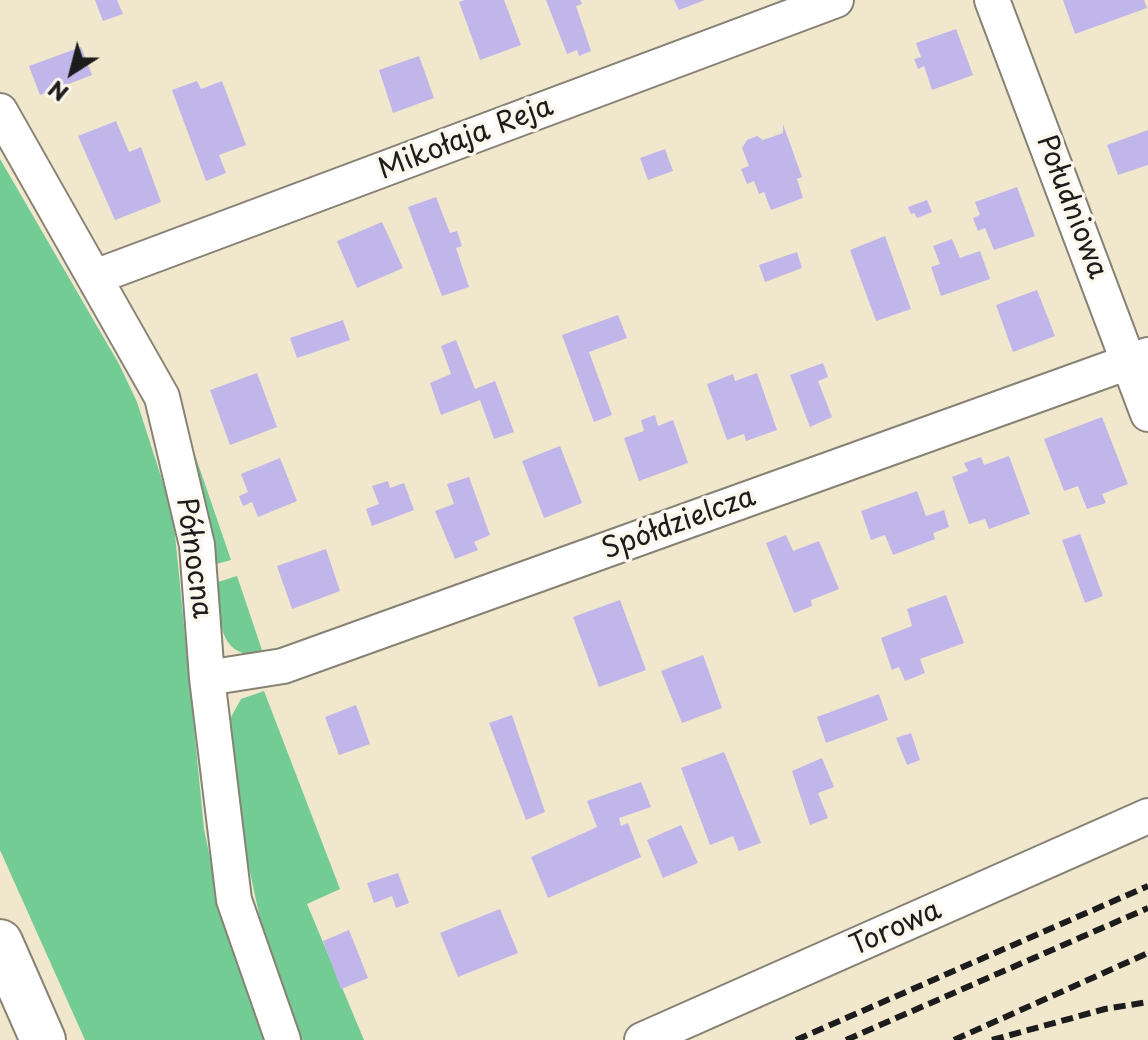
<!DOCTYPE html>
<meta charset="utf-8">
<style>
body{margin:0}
#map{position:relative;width:1148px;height:1040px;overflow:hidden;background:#f1e7cd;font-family:"Playpen Sans",sans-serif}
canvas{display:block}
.north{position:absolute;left:32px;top:32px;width:80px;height:80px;-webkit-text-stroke:6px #fbf7ec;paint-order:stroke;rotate:216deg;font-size:22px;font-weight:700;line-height:32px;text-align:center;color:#1c1c1c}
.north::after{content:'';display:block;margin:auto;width:28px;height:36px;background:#1c1c1c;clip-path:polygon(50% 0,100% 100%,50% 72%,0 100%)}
</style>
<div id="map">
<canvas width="1148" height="1040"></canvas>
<div class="north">N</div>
</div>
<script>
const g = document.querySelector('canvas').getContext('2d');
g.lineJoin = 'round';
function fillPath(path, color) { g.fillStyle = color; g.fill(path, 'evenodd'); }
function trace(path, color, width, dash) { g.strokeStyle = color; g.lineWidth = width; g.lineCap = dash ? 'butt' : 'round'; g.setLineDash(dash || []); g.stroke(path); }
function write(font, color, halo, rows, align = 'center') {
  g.font = font + ' "Playpen Sans",sans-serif'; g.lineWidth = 7; g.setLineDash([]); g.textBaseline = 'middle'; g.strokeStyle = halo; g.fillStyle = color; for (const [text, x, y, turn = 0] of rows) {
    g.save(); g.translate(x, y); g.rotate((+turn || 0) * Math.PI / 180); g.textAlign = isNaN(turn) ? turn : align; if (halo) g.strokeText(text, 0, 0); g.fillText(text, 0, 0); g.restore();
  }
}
const green = new Path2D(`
 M0,159L119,364L137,402L173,514L204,829L215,882L264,1040H85L0,850Z
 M195,455L231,560L216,564Z
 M237,576L264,656C214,656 222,621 218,582Z
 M264,691L340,889L307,904L364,1040H300L261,923L248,863L230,719L241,699Z`);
const building = new Path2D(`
 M95,0H117L123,14L103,21Z
 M465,0H504L521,45L480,60L459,2Z
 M546,0H580L582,4L576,6L591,51L579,56L577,50L567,54Z
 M674,0H705L679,10Z
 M1063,0H1144L1147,8L1075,34Z
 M956,29L973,75L932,90L924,66L918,69L914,59L921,57L916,43Z
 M81,47L92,75L40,95L29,66Z
 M419,56L434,98L393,113L379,70Z
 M197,81L201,89L222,81L246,145L219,155L226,173L206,181L172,90Z
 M116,121L129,152L141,147L161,202L115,220L78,136Z
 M783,124L802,177L797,179L803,198L771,210L764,192L759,194L754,181L747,184L741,169L749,166L742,148L747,140L757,136L763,140L783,133Z
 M1148,130V165L1118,175L1107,145Z
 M665,149L673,171L648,180L640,158Z
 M1017,187L1035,236L994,250L985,228L978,231L973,218L980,215L975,202Z
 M436,197L450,233L457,231L462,246L456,248L469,287L442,296L408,207Z
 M927,200L932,212L917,218L914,213L911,214L908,207Z
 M382,222L403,268L357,288L337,241Z
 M885,236L911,309L876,321L850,250Z
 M952,239L960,258L980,251L990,279L941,296L931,267L940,264L933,246Z
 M797,252L802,268L765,282L759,265Z
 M1037,290L1055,336L1013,352L996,305Z
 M618,315L627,338L589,352L612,415L594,422L562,335Z
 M343,320L350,340L297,358L290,338Z
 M456,340L475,389L495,381L514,432L494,439L480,400L441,415L430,383L451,374L441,346Z
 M823,363L828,377L818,381L832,417L810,427L790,375Z
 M257,373L277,427L230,445L210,390Z
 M757,373L777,430L746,441L744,434L727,440L707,384L733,374L735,381Z
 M655,415L658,426L673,420L688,463L639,481L624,438L644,431L641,420Z
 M1102,417L1128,484L1102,494L1106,503L1087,509L1078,486L1064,491L1044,439Z
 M560,446L582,503L544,518L522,461Z
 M1009,456L1030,514L989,529L985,519L969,524L952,477L968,471L964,463L981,457L984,465Z
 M280,458L297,501L258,517L252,502L243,506L239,496L248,492L241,474Z
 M469,477L490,535L474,542L478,550L455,559L435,511L454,504L447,484Z
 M388,481L390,488L404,483L414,510L372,526L366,509L379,504L372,486Z
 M917,491L926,516L944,510L949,527L933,533L935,539L893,555L885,535L871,540L861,511Z
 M1080,534L1103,596L1085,603L1062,540Z
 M786,535L793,551L819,541L839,589L811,600L812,606L794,613L766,543Z
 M326,549L340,591L292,609L277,566Z
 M946,595L964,643L920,659L925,673L905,681L899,667L892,670L881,638L912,626L907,609Z
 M620,600L646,670L599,687L573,617Z
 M703,655L722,708L682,723L661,671Z
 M879,694L888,720L826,743L817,717Z
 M356,705L370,744L339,755L325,717Z
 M512,715L545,812L526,820L489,723Z
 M911,733L920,760L907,765L896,738Z
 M724,752L761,843L739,851L733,836L710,845L681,768Z
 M822,758L834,787L818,793L828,818L810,825L792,771Z
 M641,782L651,807L619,818L621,826L628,823L641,857L548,898L531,857L597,827L587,801Z
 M681,825L698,863L663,878L647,840Z
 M398,873L409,903L396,908L392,896L374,903L367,883Z
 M500,909L518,953L458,977L440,933Z
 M349,930L368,978L341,989L323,941Z`);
const minor = new Path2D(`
 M992,0L1148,414
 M0,111L162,397L197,545L207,678L234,900L283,1040
 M95,277L836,0
 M207,678L283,666L1148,355
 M642,1040L1148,816`);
const primary = new Path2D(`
 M0,942L43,1040`);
const rail = new Path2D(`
 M796,1040L1148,886
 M846,1040L1148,908
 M954,1040L1148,953
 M992,1040L1105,1009L1148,1002`);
const streetNames = [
 ["Mikołaja Reja",466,139,-21],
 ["Południowa",1071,207,69],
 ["Spółdzielcza",679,524,-20],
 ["Północna",193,558,82],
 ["Torowa",896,929,-24]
];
fillPath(green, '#72cc94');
fillPath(building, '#c1b6ea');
trace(minor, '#868274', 38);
trace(primary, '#868274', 48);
trace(minor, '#fff', 34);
trace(primary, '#fff', 44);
trace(rail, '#1c1c1c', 6, [12, 6]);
write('28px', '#1c1c1c', '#fbf7ec', streetNames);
</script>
